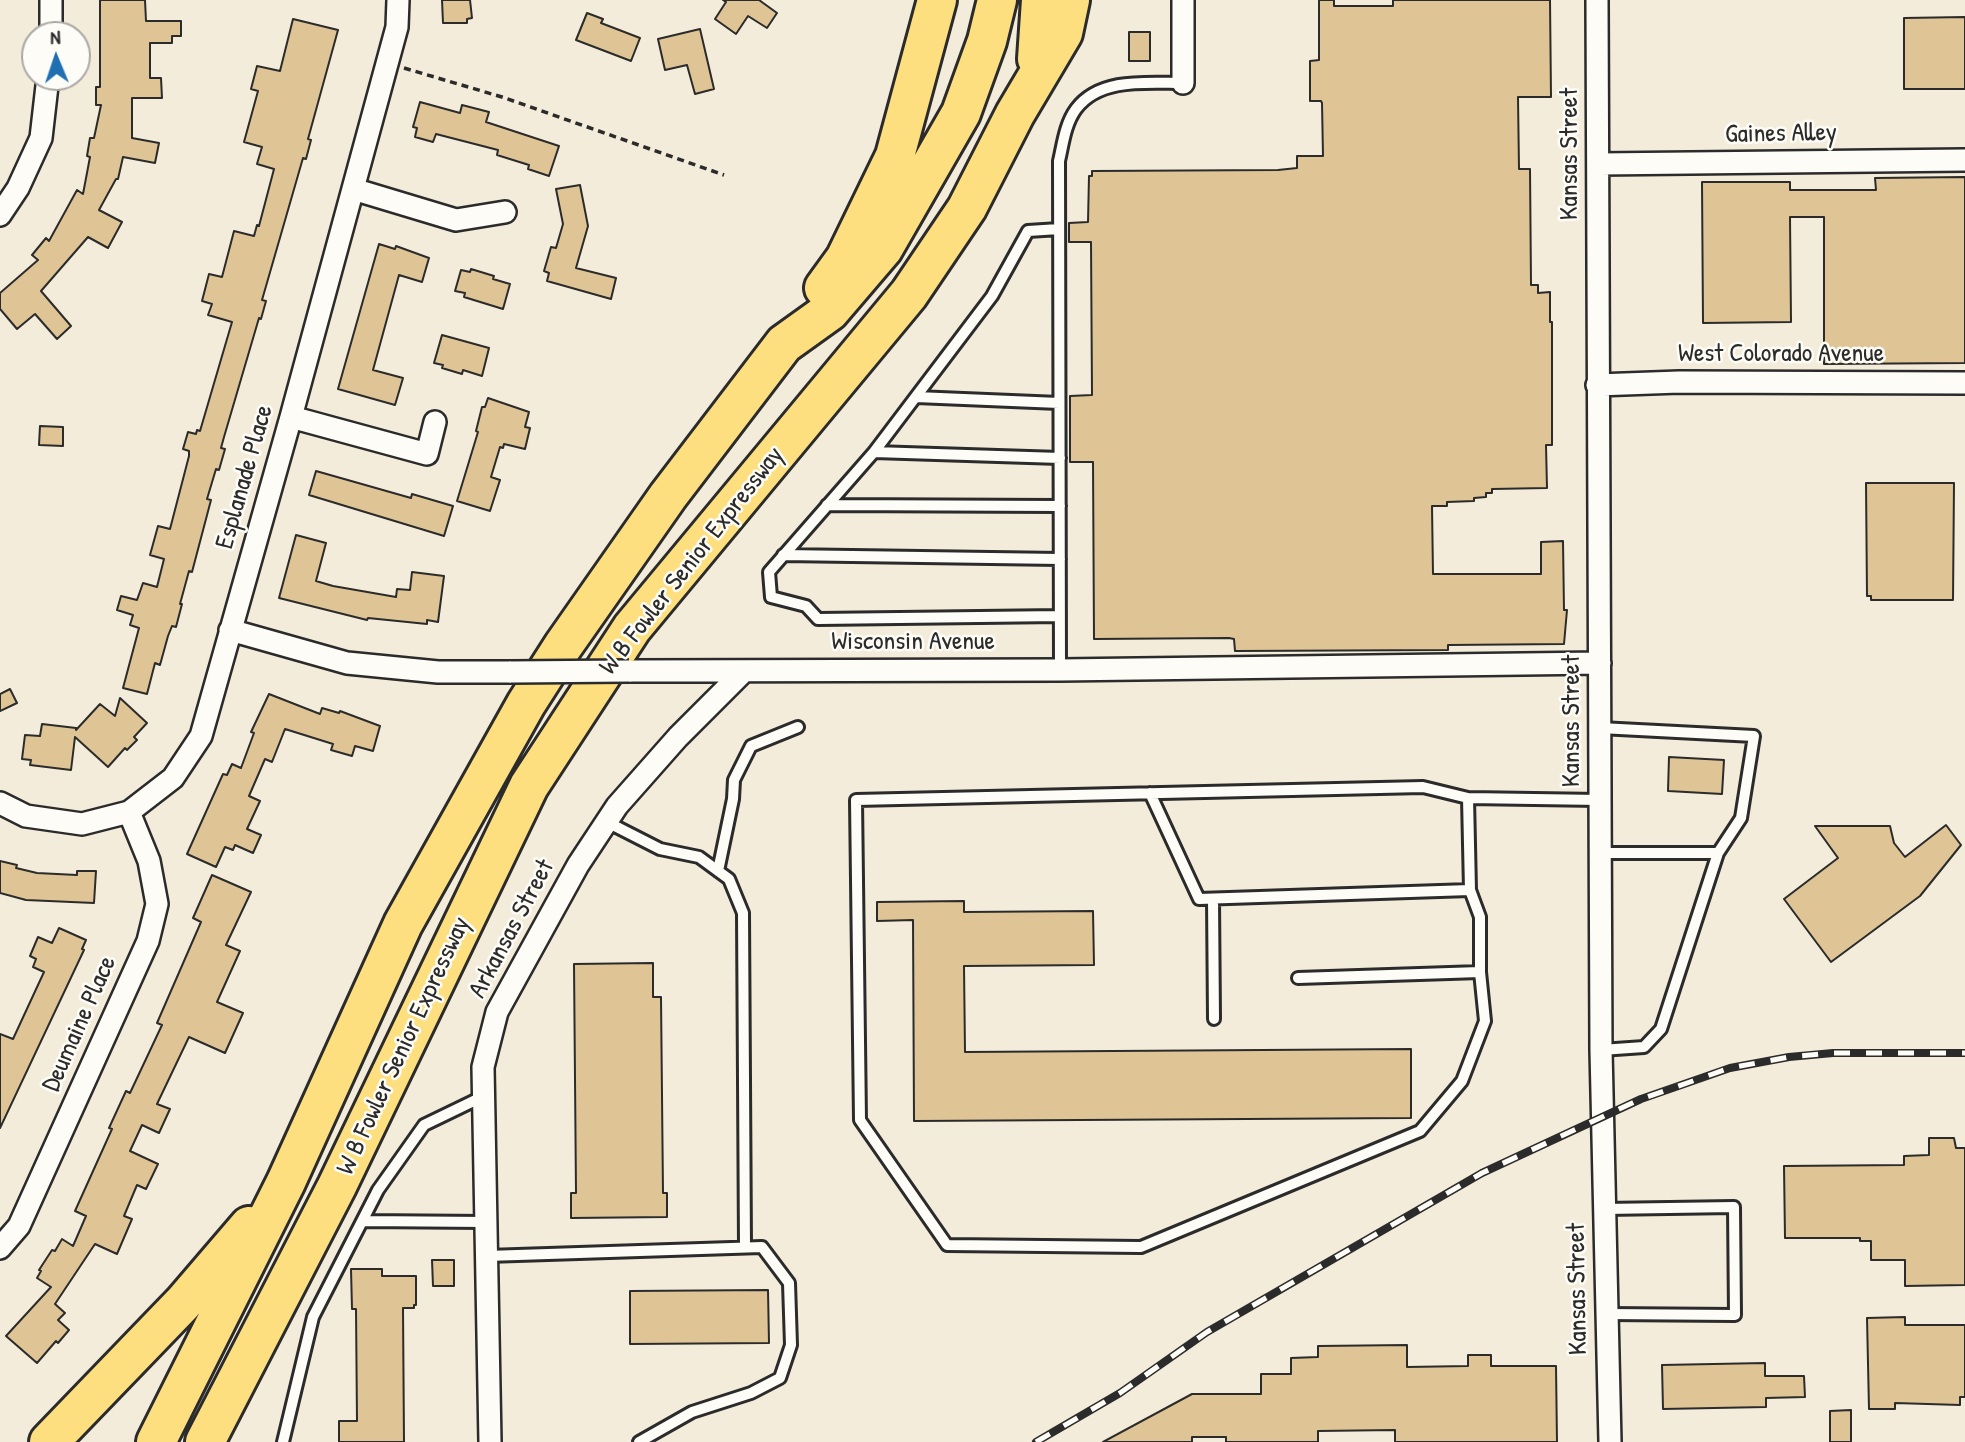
<!DOCTYPE html>
<style>
body{margin:0}
#map{position:relative;width:1965px;height:1442px;overflow:hidden;background:#f4ecda;font-family:"Patrick Hand",sans-serif}
canvas{display:block}
.north{position:absolute;left:21px;top:21px;width:70px;height:70px;box-sizing:border-box;background:#fdfcf7;border:2px solid #a9a8a5;border-radius:50%;rotate:358deg;font-size:19px;font-weight:700;line-height:28px;text-align:center;color:#2b2b2b}
.north::after{content:'';display:block;margin:auto;width:24px;height:32px;background:#1f6fb2;clip-path:polygon(50% 0,100% 100%,50% 72%,0 100%)}
</style>
<div id="map">
<canvas width="1965" height="1442"></canvas>
<div class="north">N</div>
</div>
<script>
const g = document.querySelector('canvas').getContext('2d');
g.lineJoin = 'round';
function fillPath(path, color) { g.fillStyle = color; g.fill(path, 'evenodd'); }
function trace(path, color, width, dash) { g.strokeStyle = color; g.lineWidth = width; g.lineCap = dash ? 'butt' : 'round'; g.setLineDash(dash || []); g.stroke(path); }
function write(font, color, halo, rows, align = 'center') {
  g.font = font + ' "Patrick Hand",sans-serif'; g.lineWidth = 5; g.setLineDash([]); g.textBaseline = 'middle'; g.strokeStyle = halo; g.fillStyle = color; for (const [text, x, y, turn = 0] of rows) {
    g.save(); g.translate(x, y); g.rotate((+turn || 0) * Math.PI / 180); g.textAlign = isNaN(turn) ? turn : align; if (halo) g.strokeText(text, 0, 0); g.fillText(text, 0, 0); g.restore();
  }
}
const building = new Path2D(`
 M100,0H145L146,21H181V36H172V43H150V78H161L162,98H132V138L159,143L155,163L123,157L118,179H116L99,210L122,222L108,248L88,237L41,291L71,326L57,339L35,314L17,329L0,309V293L38,260L32,255L46,238L49,241L77,190L83,194L90,157L87,156L90,138H94L101,105H96V87H100Z
 M442,0H470L472,18L467,19V23H443Z
 M723,0H759L777,13L767,28L748,16L736,34L715,19L726,2Z
 M1319,0H1334V6H1393V0H1550L1551,97H1518L1519,169H1530L1531,285H1538V293L1550,292V322H1552V445H1546L1547,488L1492,489V493H1486V497L1474,498V501L1447,502V506H1432L1433,574H1541V542L1563,541L1564,610H1567L1564,644L1448,645V650L1235,651L1234,639L1229,638L1094,639L1093,462H1070V396L1092,395L1091,242H1069V223L1088,222L1089,176H1092V171L1278,170L1297,168V156H1323L1322,103L1321,101H1310V61L1319,60Z
 M587,13L603,19L601,23L640,38L631,61L576,40Z
 M1965,17V89H1904V18Z
 M293,19L338,30L308,139L311,140L306,159L303,158L262,300L266,301L261,319L259,318L224,437L221,448L225,449L219,470L216,469L207,499L211,500L192,572L189,571L180,604H182L176,627L172,626L168,636L160,665L155,663L147,694L123,688L139,628L130,625L133,615L117,610L121,596L137,600L143,583L157,587L164,559L150,555L158,526L170,529L189,456V451L183,449L188,432L196,434L197,430L200,431L232,322L208,315L212,304L202,301L209,274L222,277L234,231L254,236L257,225L259,226L274,169L257,164L262,147L244,142L258,91L251,89L257,66L280,71Z
 M700,29L714,89L695,94L687,65L665,70L658,39Z
 M1129,32H1150V61H1129Z
 M420,102L460,113L462,105L489,112L486,122L559,146L549,176L528,169L529,165L497,155L498,150L436,134L433,142L415,137L417,128L413,127Z
 M1965,177V363L1824,364V217H1790L1791,322L1703,323L1702,182H1790V190H1876L1875,178Z
 M580,185L588,226L576,268L616,278L611,299L547,281L549,273L544,271L551,247L556,248L563,224L556,189Z
 M379,244L395,249L396,246L429,258L422,282L399,275L373,370L403,378L395,405L338,389Z
 M471,269L494,276L493,279L510,284L503,309L464,297L465,293L455,291L461,270L470,272Z
 M442,335L489,348L482,376L463,370L462,374L442,368L443,365L434,363Z
 M488,398L529,412L525,427L530,428L525,449L504,444L503,448L500,447L491,477L500,480L490,511L457,501L478,432L476,431L482,407H485Z
 M40,426L63,427V446L39,445Z
 M316,471L411,498L412,494L453,506L444,536L309,495Z
 M1866,483H1954L1953,600H1871V596H1867Z
 M296,535L326,543L316,581L333,586L396,597L397,589L410,590L412,572L444,576L438,622L427,620V624L368,618L367,620L279,598Z
 M10,689L17,703L0,711V694Z
 M269,694L320,714L322,708L339,713L340,711L380,726L373,751L355,746L352,756L331,750L333,744L285,729L272,762L265,759L249,796L260,801L247,829L261,835L253,853L235,845L233,850L225,847L216,867L187,854L223,774L227,775L232,764L241,768L254,733L251,732Z
 M120,698L147,723L134,737L137,740L127,750L125,748L108,767L75,737L71,770L30,765L31,760L22,759L25,735L40,736L42,724L76,728V730L100,704L115,716Z
 M1669,757L1724,760L1722,794L1668,791Z
 M1946,825L1961,845L1920,896L1831,962L1784,899L1838,858L1815,826H1890L1894,843L1905,857Z
 M0,861L17,865L16,868L37,873L77,875V871H96L94,903L26,900L0,893Z
 M212,875L251,892L226,945L240,951L217,1002L243,1013L225,1053L189,1037L157,1104L170,1109L159,1133L142,1125L130,1151L158,1164L146,1189L137,1185L124,1216L132,1219L117,1254L95,1244L55,1304L65,1313L58,1320L69,1330L58,1343L56,1341L37,1363L6,1336L51,1287L37,1278L41,1271L39,1270L52,1250L55,1251L62,1239L73,1246L86,1216L75,1211L112,1129L109,1128L126,1091L130,1093L162,1025L157,1023L201,922L193,918Z
 M964,901V912L1093,911L1094,965L964,966L965,1052L1411,1049V1118L914,1121L913,920L877,921V902Z
 M59,928L86,940L82,949L84,950L0,1128V1034L13,1039L44,972L33,967L36,959L30,956L38,937L52,943Z
 M653,963V997H661L663,1193H667V1217L571,1218V1193H576L574,964Z
 M1929,1138H1954L1956,1148H1965V1285L1905,1286V1260H1871V1241H1860V1238H1785L1784,1166L1904,1165V1156L1929,1155Z
 M432,1260H454V1286H433Z
 M351,1269H382V1276H416V1305H414V1308H403L404,1442H339V1421H357L356,1309H352Z
 M768,1290L769,1343L630,1344V1291Z
 M1905,1317V1325H1965V1397H1960V1405L1895,1403V1409H1869L1867,1318Z
 M1407,1345V1367L1468,1366V1355H1491V1366H1556L1557,1442H1395V1430L1318,1431V1442H1226V1437H1192V1442H1103L1192,1394H1261V1374H1291V1358L1318,1357V1346Z
 M1765,1363V1376H1804L1805,1397L1766,1398V1407L1663,1409L1662,1365Z
 M1851,1410V1442H1830V1411Z`);
const path = new Path2D(`
 M404,68L502,97L724,175`);
const service = new Path2D(`
 M1059,229L1028,231L992,296L874,452L769,572L771,597L806,606L818,619L1060,616
 M916,397L1059,403
 M874,452L1060,458
 M827,505L1060,506
 M783,555L1060,559
 M1060,670L1059,161C1063,144 1065,124 1076,109C1100,77 1148,83 1183,83
 M1600,728L1754,736L1741,818L1718,853L1661,1029L1644,1047L1601,1050
 M1150,793L1199,899L1470,890L1468,798L1600,800
 M1468,798L1423,787L856,800L860,1120L947,1245L1141,1247L1420,1131L1462,1081L1485,1021L1480,972V917L1470,890
 M607,822L660,849L699,857L729,879L743,913L745,1247
 M1600,853H1718
 M718,871L733,799L734,780L751,746L798,727
 M1213,899L1214,1019
 M1298,978L1480,972
 M1604,1209L1734,1207L1735,1315L1606,1314
 M363,1221L486,1222
 M487,1256L762,1247L789,1283L791,1345L780,1378L751,1393L692,1412L639,1442
 M283,1442L313,1317L378,1190L424,1125L484,1096`);
const minor = new Path2D(`
 M1183,0V83
 M1597,0L1601,1050L1610,1442
 M51,35V0
 M1599,164L1965,160
 M353,189L456,220L505,212
 M0,215L18,188L41,138L48,77
 M1597,385L1679,382L1965,383
 M291,417L427,454L435,422
 M230,630L347,663L438,672H511
 M629,671L1060,670L1600,663
 M0,803L26,816L82,824L129,812L173,778L201,736L291,417L397,27L398,0
 M0,1248L19,1226L148,941L157,904L149,861L129,812
 M490,1442L483,1067L497,1012L578,865L617,806L678,737L744,671`);
const motorway = new Path2D(`
 M1037,59L1041,0
 M824,288L845,259L895,156L937,0
 M49,1442L183,1303L249,1226
 M156,1442L286,1182L403,924L526,704L563,646L668,496L784,344L830,311L883,249L961,113L987,41L997,0
 M205,1442L337,1186L529,786L632,628L909,294L967,208L1015,114L1063,33L1070,0`);
const rail = new Path2D(`
 M1036,1442L1120,1393L1207,1332L1482,1173L1641,1099L1730,1068L1789,1057L1833,1053H1965`);
const minorBridge = new Path2D(`
 M511,672L629,671`);
const streetNames = [
 ["Gaines Alley",1781,134,-1],
 ["Kansas Street",1570,154,-90],
 ["West Colorado Avenue",1781,354],
 ["Esplanade Place",245,477,-74],
 ["W B Fowler Senior Expressway",692,561,-52],
 ["Wisconsin Avenue",913,642],
 ["Kansas Street",1572,721,-90],
 ["Arkansas Street",512,929,-62],
 ["Deumaine Place",80,1024,-66],
 ["W B Fowler Senior Expressway",404,1046,-65],
 ["Kansas Street",1578,1289,-91]
];
fillPath(building, '#dfc595');
trace(building, '#2b2b2b', 2);
trace(service, '#2b2b2b', 16);
trace(minor, '#2b2b2b', 26);
trace(motorway, '#2b2b2b', 44);
trace(path, '#2b2b2b', 3.5, [7, 5]);
trace(service, '#fdfcf7', 10);
trace(minor, '#fdfcf7', 21);
trace(motorway, '#fedf80', 38);
trace(rail, '#2b2b2b', 8);
trace(rail, '#fdfcf7', 5, [16]);
trace(minorBridge, '#2b2b2b', 26, []);
trace(minorBridge, '#fdfcf7', 21);
write('26px', '#2b2b2b', '#fdfcf7', streetNames);
</script>
